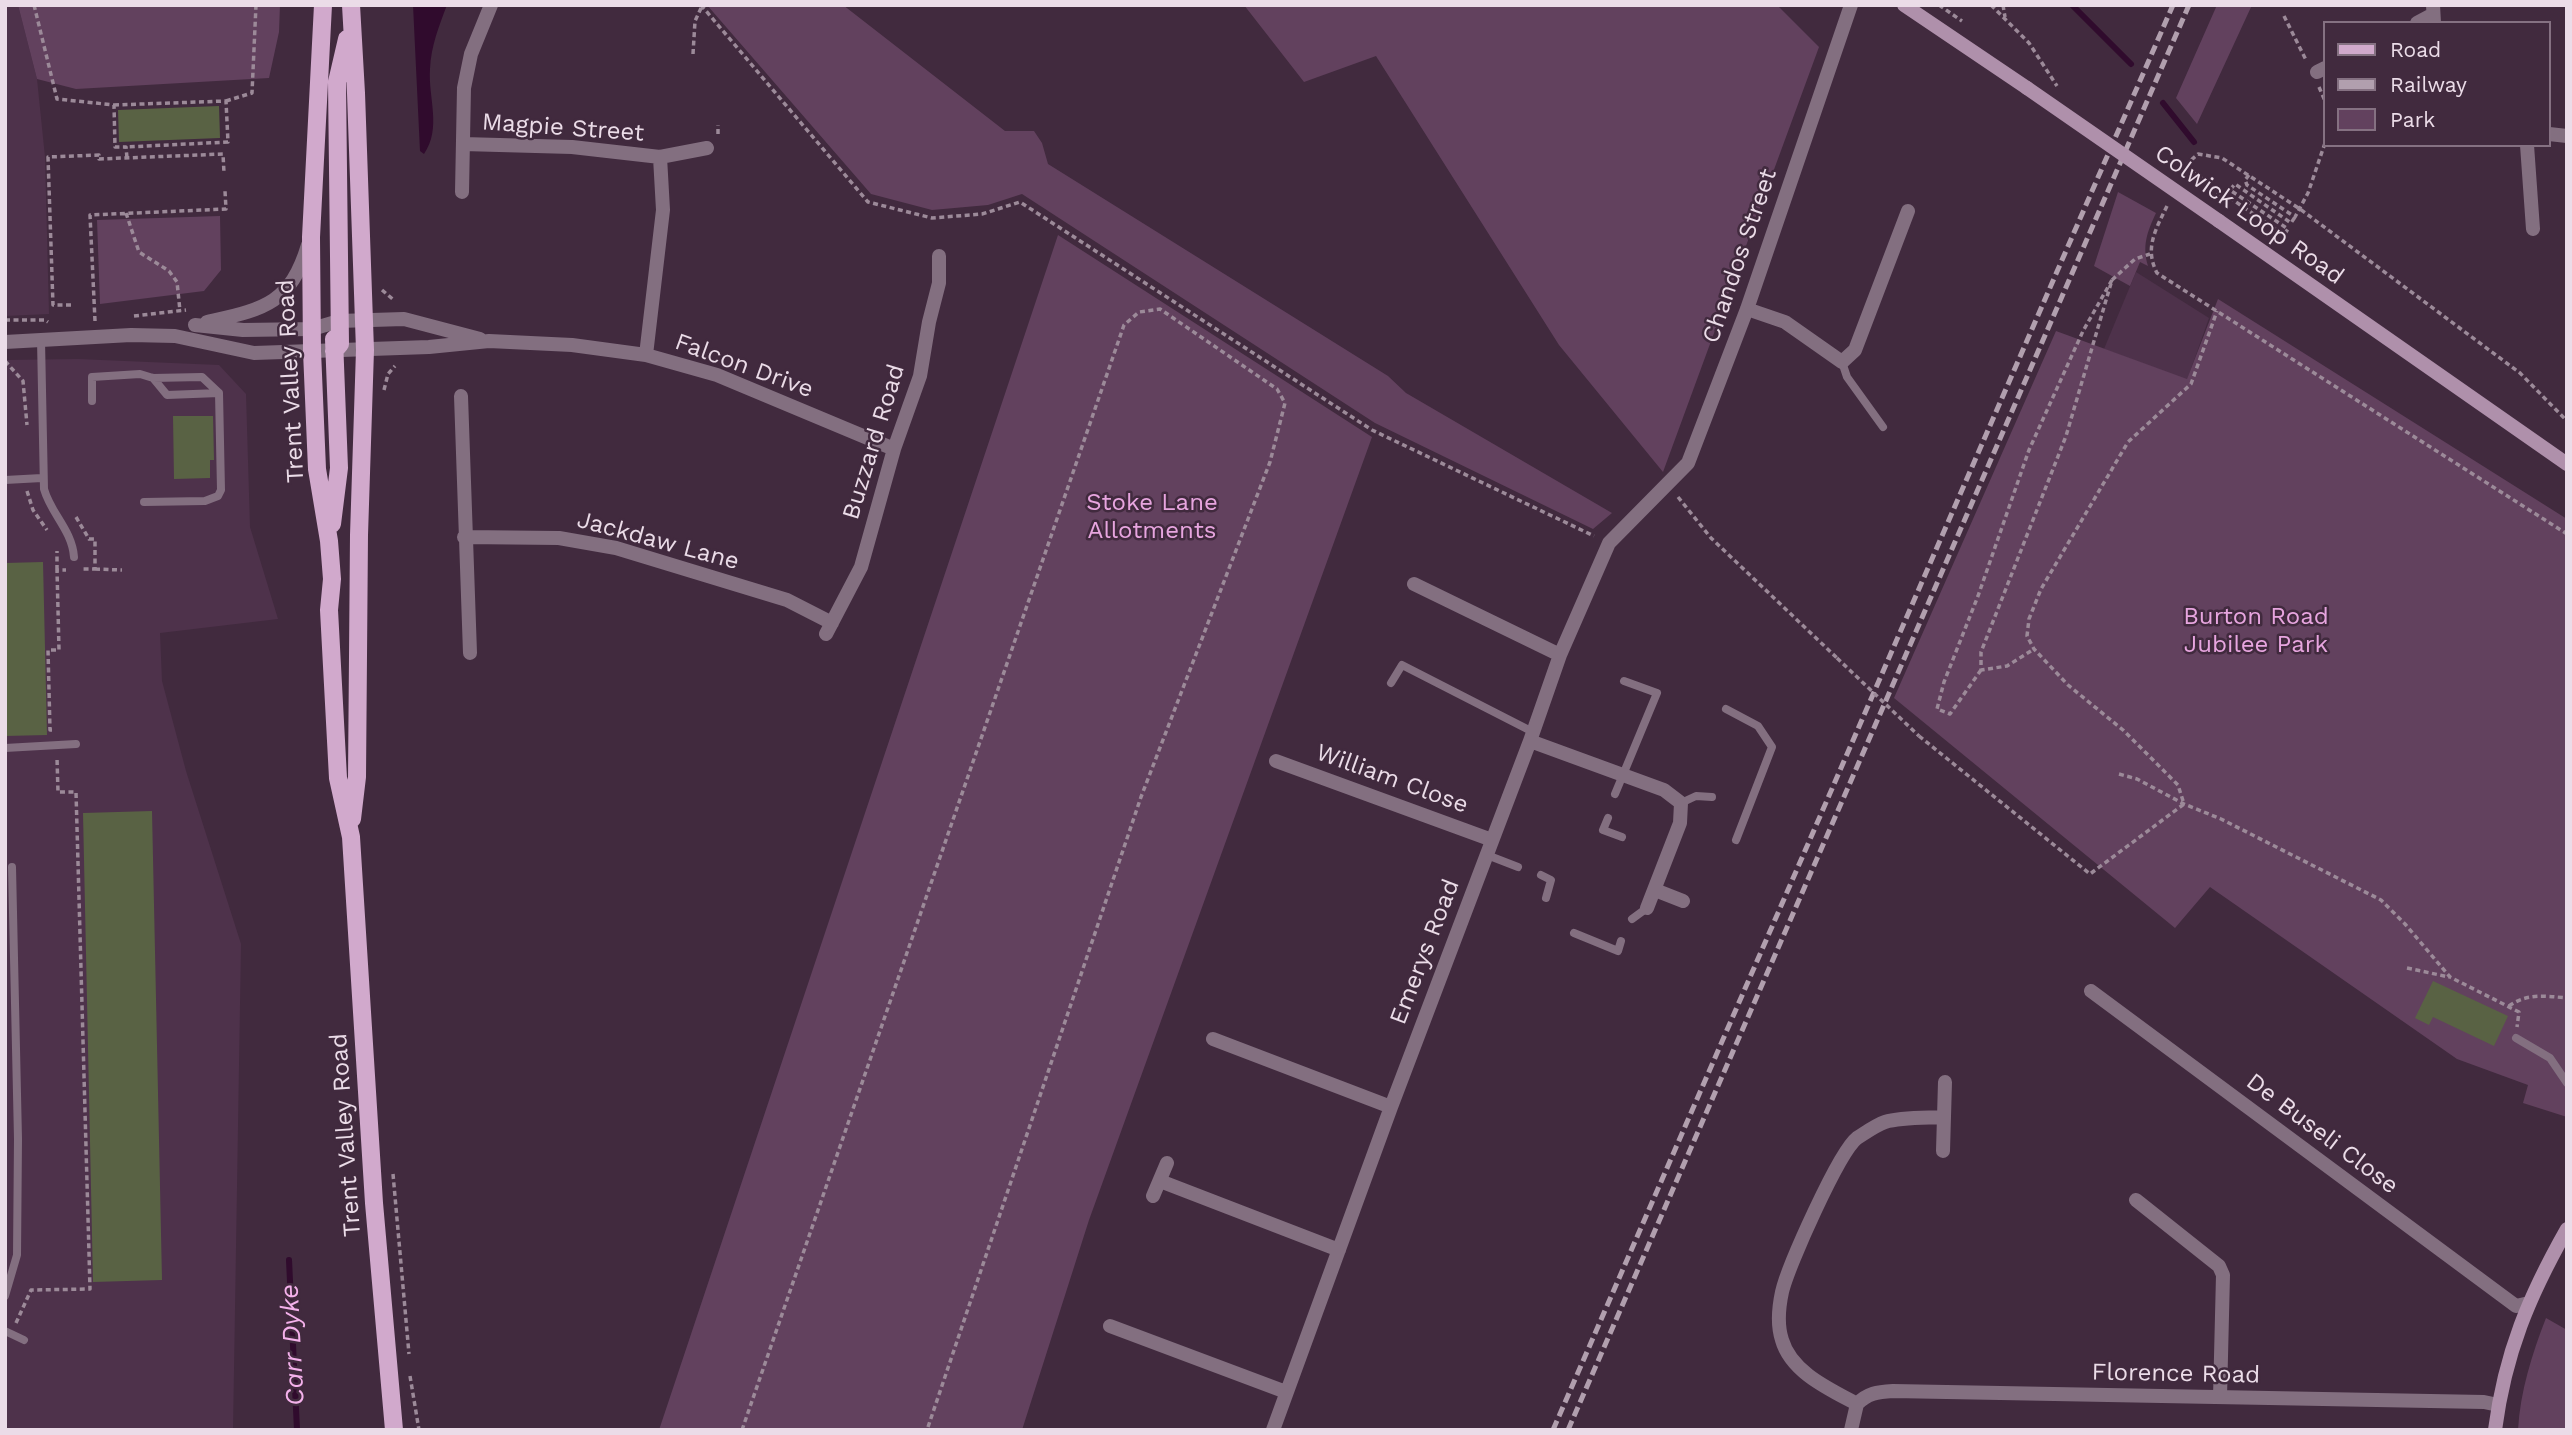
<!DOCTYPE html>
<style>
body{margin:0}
#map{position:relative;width:2572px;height:1435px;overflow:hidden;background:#412a3e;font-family:"Work Sans",sans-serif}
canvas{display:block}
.frame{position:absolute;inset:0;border:7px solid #ebdce8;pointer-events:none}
.legend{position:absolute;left:2323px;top:21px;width:228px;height:126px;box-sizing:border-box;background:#412a3e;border:2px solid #857182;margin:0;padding:9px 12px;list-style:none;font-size:21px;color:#ebdce8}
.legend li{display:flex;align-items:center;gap:14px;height:35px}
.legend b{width:35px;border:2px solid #857182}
</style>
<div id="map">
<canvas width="2572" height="1435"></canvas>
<div class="frame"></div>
<ul class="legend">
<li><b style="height:9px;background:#d1a9cc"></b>Road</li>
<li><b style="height:9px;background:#b19fae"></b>Railway</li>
<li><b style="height:19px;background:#62415e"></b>Park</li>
</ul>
</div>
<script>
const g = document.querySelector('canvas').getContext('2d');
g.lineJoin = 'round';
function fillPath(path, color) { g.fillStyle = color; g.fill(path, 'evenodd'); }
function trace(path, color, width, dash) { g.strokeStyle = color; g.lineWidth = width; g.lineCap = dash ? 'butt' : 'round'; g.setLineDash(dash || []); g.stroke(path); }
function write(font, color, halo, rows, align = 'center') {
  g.font = font + ' "Work Sans",sans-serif'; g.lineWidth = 5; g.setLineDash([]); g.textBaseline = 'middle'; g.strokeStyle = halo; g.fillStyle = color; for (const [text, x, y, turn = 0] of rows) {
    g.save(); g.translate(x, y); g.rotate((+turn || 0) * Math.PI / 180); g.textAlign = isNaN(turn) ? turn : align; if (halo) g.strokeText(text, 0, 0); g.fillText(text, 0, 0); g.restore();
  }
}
const built = new Path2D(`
 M5,5H18L37,79L45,157L49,314L5,316Z
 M2136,272L2209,318L2187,380L2104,349Z
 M78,359L219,365L246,394L250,527L278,619L160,633L162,681L186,771L241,944L233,1430H5V360Z`);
const green = new Path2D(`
 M18,5H280L279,32L269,78L76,89L37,79Z
 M707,5H843L1005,131H1034L1042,143L1048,164L1388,376L1406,393L1612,513L1593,529L1375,423L1022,194L988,205L932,210L871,194Z
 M1244,5H1777L1819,47L1663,472L1559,345L1376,56L1304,82Z
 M2217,5H2252L2197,124L2176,98Z
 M2118,192L2156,213C2147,232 2142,246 2148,266L2140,262L2130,286L2094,266Z
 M220,216L221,270L204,291L100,304L97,220Z
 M1058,235L1372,437L1089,1220L1022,1430H659Z
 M2218,299L2567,519V1117L2523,1103L2528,1085L2457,1059L2210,887L2175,928L1894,698L2056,331L2187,379Z
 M2546,1318L2567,1330L2566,1430H2518C2520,1392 2532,1354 2546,1318Z`);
const water = new Path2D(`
 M413,5H447C439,26 431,46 430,69C428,98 442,128 424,154L420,151Z`);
const stream = new Path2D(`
 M2072,5L2131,64
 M2163,103L2194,142
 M289,1260L297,1430`);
const building = new Path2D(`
 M219,106L220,138L119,142L118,110Z
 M173,416H213L214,460H210V478L174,479Z
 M43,562L47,735L5,736V563Z
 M152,811L162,1280L93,1282L83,813Z
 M2433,981L2508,1016L2494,1046L2433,1017L2429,1025L2415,1018Z`);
const path = new Path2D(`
 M34,5L57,99L114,105L115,147H126L127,158
 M701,5L868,202L932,218L982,214L1020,202L1372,430L1594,536
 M1939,5L1962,21
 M1991,5L2029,43L2057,86
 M2003,5L2005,17
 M2284,16L2306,60
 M693,54L695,21L702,6
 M2319,87L2325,101
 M226,101L252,93L256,5
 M114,105L226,101L228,142L126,147
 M718,134V125
 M2185,167L2220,191
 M2182,174L2190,161L2198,154L2222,158L2300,209L2520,373L2567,421
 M2249,175L2245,180L2247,185L2295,217L2308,193L2325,143
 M2217,196L2220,191L2284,235L2288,229L2230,190L2235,184L2291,223L2295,217
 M2167,206C2156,229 2144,248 2157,273L2567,534
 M126,213L139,252L169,271L177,282L180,311
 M2112,280L2135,259L2150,254
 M382,290L395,301
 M71,305H53L48,157L99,155V159L223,154L224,173
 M134,316L186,310
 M5,320H45L48,322
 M95,321L90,215L226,209L225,191
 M5,361L23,381L27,425
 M384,390L388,374L395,366
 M27,491L33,510L47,530
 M1678,497L1711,538L1837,658
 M76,517L89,539H95V569H81
 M95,569L122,570
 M57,570V551
 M1981,670L1950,714L1937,709L1944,682L1978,596L2029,450L2083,331L2112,280L2066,436L1981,652V670L2007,666L2034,649
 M52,730H50L48,650H59L57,570H66
 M1919,736L2090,874L2184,804L2178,785L2123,730L2068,685L2034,649L2027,636L2029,619L2041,589L2128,442L2191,384L2217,311
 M2119,774L2137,779L2184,804L2221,819L2381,900L2405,924L2450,977L2519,1012L2517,1027
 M2407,968L2449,977
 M2509,1006C2527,993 2545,996 2567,998
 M393,1174L409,1354
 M16,1323L31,1290L90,1289L76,792H58L57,758
 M410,1376L419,1430
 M742,1430L1124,325L1139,312L1160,309L1277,389L1285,403L1270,462L1141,797L927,1430`);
const lane = new Path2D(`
 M41,340L44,489C51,514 72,530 74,557
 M1842,362L1847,377L1883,427
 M153,378L167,395L219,393
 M92,401V377L140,374L153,378L202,377L219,393L221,490L218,496L205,501L144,502
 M5,480L42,478
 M1391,683L1402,665L1533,732
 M1726,709L1758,726L1772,747L1736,840
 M5,748L76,744
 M1615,794L1657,693L1624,681
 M1681,803L1696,796L1712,797
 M1608,818L1603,830L1622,837
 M1487,855L1518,867
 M1541,875L1551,880L1546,898
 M1632,919L1647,908
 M1574,933L1618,951L1621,941
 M2516,1038L2550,1058L2567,1083
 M5,1296L17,1255L18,1139L12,867
 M5,1331L24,1340`);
const street = new Path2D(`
 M2433,5L2434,23
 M2417,23L2432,15
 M2317,72L2325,68
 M2549,134L2567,136
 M463,144L572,147L660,157L707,148
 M2527,145L2533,229
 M462,192L464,88L471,54L491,5
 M1747,309L1785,322L1842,362L1855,350L1908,211
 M207,322C263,309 290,305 308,245
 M195,325L243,330L312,329L339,321L404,319L480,339
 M5,342L131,335L175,336L254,353L429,347L489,341L572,345L646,355L717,375L894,449
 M646,355L663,210L660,157
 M461,396L470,653
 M464,537L559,538L616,548L787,600L832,623
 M1414,584L1560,655
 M826,634L861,567L894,449L920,376L929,322L939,283V256
 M1530,741L1664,790L1681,803L1680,823L1647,908
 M1276,761L1492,840
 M1655,890L1683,901
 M2091,991L2516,1306L2529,1303
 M1213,1039L1391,1107
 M1944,1117C1927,1118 1901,1117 1885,1122C1876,1125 1865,1133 1857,1138C1839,1152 1788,1266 1782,1292C1779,1306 1777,1325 1782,1340C1791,1372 1829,1389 1857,1404C1868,1393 1877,1392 1893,1391L2484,1402L2498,1405
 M1943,1151L1945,1082
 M1160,1181L1339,1250
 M1153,1196L1167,1163
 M2136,1200L2219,1266L2223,1275L2220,1397
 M1110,1326L1286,1392
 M1273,1430L1391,1107L1530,741L1560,655L1609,543L1688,463L1747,309L1851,5
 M1851,1430L1857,1404`);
const secondary = new Path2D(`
 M1904,5L2027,88
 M2219,221L2567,464
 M2495,1430C2505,1353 2529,1296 2567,1229`);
const primary = new Path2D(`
 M323,5L311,237L312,351L317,469L329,541L332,579L329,610L338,778L351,837L374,1203L394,1430
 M351,5L356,93L365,350L359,535L357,777L352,819
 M334,351L340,344L337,82L347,39
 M332,524L339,468L334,339`);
const rail = new Path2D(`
 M1553,1430L2173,5
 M1568,1430L2189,5`);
const pathBridge = new Path2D(`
 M1837,658L1919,736`);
const secondaryBridge = new Path2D(`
 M2027,88L2219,221`);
const streetNames = [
 ["Magpie Street",563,128,4],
 ["Colwick Loop Road",2249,215,35],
 ["Chandos Street",1740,256,-71],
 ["Falcon Drive",744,366,20],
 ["Trent Valley Road",291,381,-93],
 ["Buzzard Road",874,442,-73],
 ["Jackdaw Lane",658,541,15],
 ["William Close",1392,779,20],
 ["Emerys Road",1425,952,-69],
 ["De Buseli Close",2322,1134,37],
 ["Trent Valley Road",346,1135,-94],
 ["Florence Road",2176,1374,1]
];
const parkNames = [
 ["Stoke Lane",1152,503],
 ["Allotments",1152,531],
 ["Burton Road",2256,617],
 ["Jubilee Park",2256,645]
];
const waterNames = [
 ["Carr Dyke",293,1345,-93]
];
fillPath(built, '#4e324b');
fillPath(green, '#62415e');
fillPath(water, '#300b2d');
trace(stream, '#300b2d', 6);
fillPath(building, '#596244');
trace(path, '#9c8a99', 3.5, [5, 3.5]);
trace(lane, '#836f80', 8);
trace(street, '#836f80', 14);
trace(secondary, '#af90ab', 14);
trace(primary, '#d1a9cc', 18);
trace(rail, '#b19fae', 5, [10, 5]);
trace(pathBridge, '#9c8a99', 3.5, [5, 3.5]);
trace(secondaryBridge, '#af90ab', 14);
write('24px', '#ebdce8', '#412a3e', streetNames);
write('24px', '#e7a5df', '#412a3e', parkNames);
write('italic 26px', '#f4b1eb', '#412a3e', waterNames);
</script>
